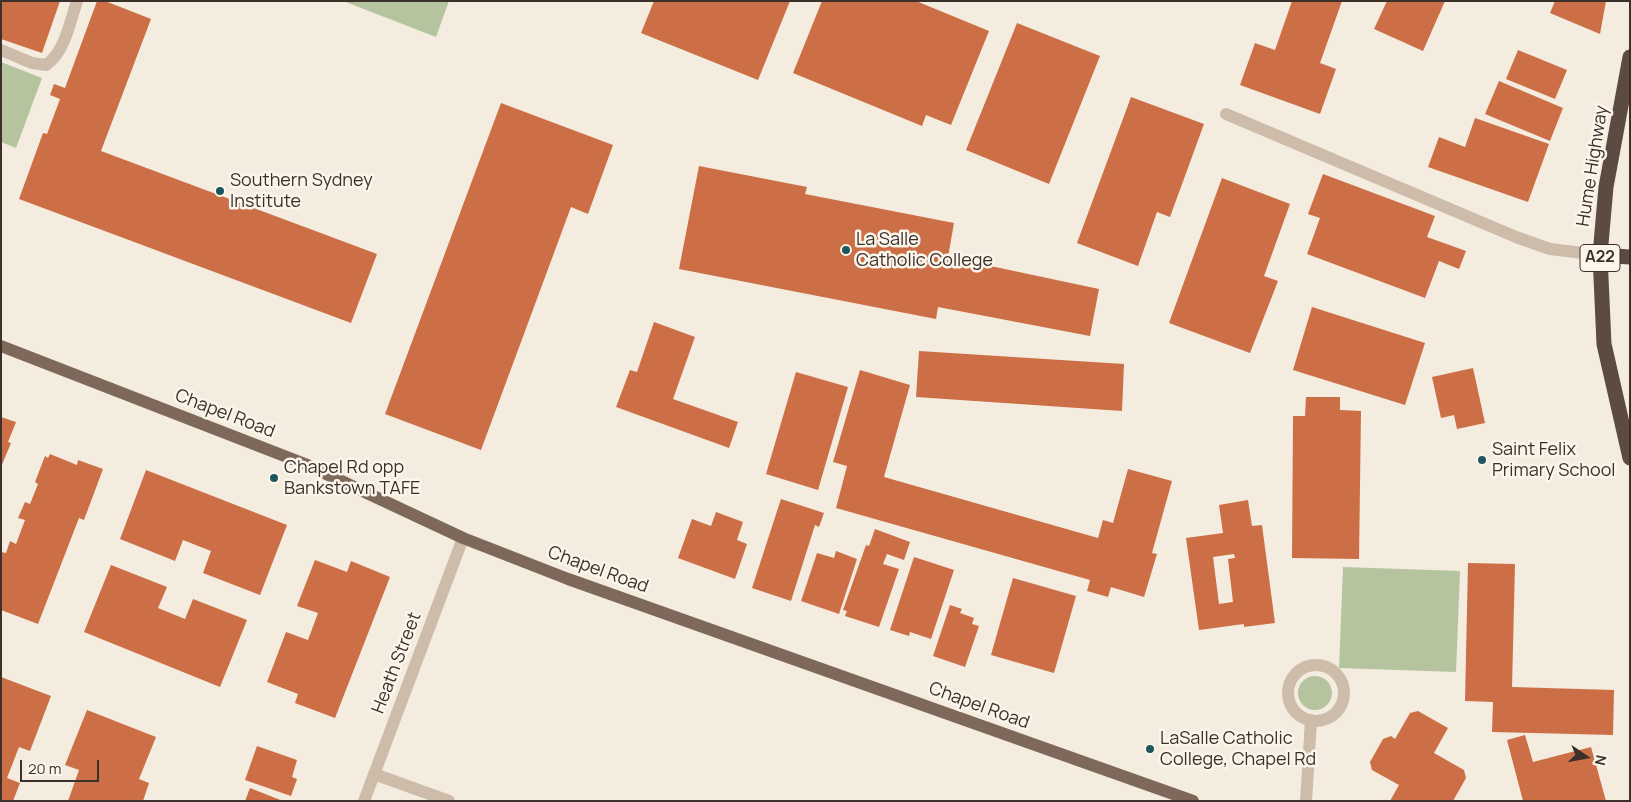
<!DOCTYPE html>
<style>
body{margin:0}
#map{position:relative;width:1631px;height:802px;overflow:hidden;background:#f4ecdf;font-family:Manrope,sans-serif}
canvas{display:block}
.frame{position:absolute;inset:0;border:2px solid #3b302a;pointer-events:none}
.north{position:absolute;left:1561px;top:732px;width:50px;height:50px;-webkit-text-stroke:4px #fbf5ec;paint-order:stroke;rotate:102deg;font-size:14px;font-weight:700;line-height:20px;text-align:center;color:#3b302a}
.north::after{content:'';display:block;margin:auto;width:18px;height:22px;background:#3b302a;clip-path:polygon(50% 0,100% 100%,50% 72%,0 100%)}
.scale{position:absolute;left:20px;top:760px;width:79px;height:22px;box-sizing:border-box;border:2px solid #3b302a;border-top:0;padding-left:6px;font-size:15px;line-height:18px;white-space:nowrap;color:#3b302a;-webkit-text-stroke:4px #fbf5ec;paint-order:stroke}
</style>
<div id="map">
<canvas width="1631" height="802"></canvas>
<div class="frame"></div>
<div class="north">N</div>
<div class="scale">20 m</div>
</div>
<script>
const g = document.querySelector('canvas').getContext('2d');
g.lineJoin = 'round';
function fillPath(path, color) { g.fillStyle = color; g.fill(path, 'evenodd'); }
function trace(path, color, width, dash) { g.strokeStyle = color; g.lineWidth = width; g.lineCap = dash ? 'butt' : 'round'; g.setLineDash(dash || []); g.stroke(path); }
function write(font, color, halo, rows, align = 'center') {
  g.font = font + ' Manrope,sans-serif'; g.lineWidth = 5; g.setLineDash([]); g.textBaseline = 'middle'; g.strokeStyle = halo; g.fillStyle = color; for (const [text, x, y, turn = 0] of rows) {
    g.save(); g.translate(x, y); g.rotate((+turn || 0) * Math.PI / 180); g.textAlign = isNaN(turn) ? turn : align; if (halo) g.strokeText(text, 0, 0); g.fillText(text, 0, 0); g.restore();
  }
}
const green = new Path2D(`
 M343,1H449L436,37Z
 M1,62L42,78L16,148L1,142Z
 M1343,567L1460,571L1456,672L1339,668Z
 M1298 693a17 17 0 1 1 34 0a17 17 0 1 1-34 0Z`);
const building = new Path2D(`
 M1,1H60L42,53L1,39Z
 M97,1H105L151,19L101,151L377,254L351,323L19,199L43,133L47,134L60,99L50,95L54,84L65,88Z
 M654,1H790L758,80L641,33Z
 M822,1H916L989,31L951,125L926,115L922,126L793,73Z
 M1292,1H1342L1320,63L1336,69L1320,114L1240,85L1255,43L1275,50Z
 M1387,1H1445L1423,51L1374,29Z
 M1555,1H1606L1600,34L1550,13Z
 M1017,23L1100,56L1049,184L966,150Z
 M1518,50L1567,70L1555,99L1506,79Z
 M1499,81L1563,108L1550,141L1485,114Z
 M1131,97L1204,124L1170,217L1157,212L1138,266L1077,243Z
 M501,103L613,145L588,214L571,207L481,450L385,414Z
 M1475,118L1549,144L1528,202L1428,167L1439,137L1465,147Z
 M699,166L807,187L805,194L954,223L948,257L1099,289L1090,336L938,307L936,319L679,269Z
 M1323,174L1435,216L1427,237L1466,251L1459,269L1439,261L1425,298L1307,254L1320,218L1308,214Z
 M1222,178L1290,204L1264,276L1278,281L1250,353L1169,323Z
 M1312,307L1425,343L1405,405L1293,370Z
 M654,322L695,337L673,399L738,422L729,448L616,407L630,370L637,372Z
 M919,351L1124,364L1122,411L916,397Z
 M1473,368L1485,423L1457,429L1454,415L1441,418L1432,377Z
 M860,370L910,385L884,477L1098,538L1103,520L1113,523L1128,469L1172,481L1152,553L1157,554L1144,597L1111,587L1108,597L1087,591L1090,580L836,508L847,466L833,462Z
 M796,372L848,387L818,490L766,474Z
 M1306,397H1340V410L1361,411L1359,559L1292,558L1293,416H1305Z
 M1,417L16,422L8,442L11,443L1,467Z
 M50,454L77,465L78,460L103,469L84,520L79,518L38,624L1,610V552L6,553L10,541L16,544L25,520L18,518L25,502L30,504L38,484L35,482L45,456L48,458Z
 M146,470L287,525L260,595L203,573L211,551L183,540L175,561L120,539Z
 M781,499L824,513L819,527L815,525L791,601L752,588Z
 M1248,500L1252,526L1262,525L1275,623L1244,627V624L1199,630L1186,538L1223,533L1219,505ZM1234,554L1235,558L1228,559L1233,602L1219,604L1213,557Z
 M716,512L743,522L737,540L747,544L735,579L678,558L692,519L711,526Z
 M875,529L910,542L904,560L887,554L883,564L899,569L879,627L845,616L847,611L843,610L866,545L869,546Z
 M836,551L857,559L839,614L801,601L817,553L834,558Z
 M914,557L954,570L931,639L910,632L909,636L890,630Z
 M315,560L347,572L351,561L390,577L335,718L295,703L298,694L267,682L286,632L308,640L318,613L297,606Z
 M1468,563L1515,564L1512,687L1614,690L1613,735L1492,732L1493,702L1465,701Z
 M111,565L167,587L158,608L185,619L193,599L247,620L220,687L84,632Z
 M1013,578L1076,596L1054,673L991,655Z
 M950,605L962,609L960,613L974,618L972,624L979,626L965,667L933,656Z
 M1,677L51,696L30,751L19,747L7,778L20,783L13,801H1Z
 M87,710L156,737L139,779L149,783L143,801H68L79,770L65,765Z
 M1418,711L1448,728L1434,753L1464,770L1466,778L1453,801H1390L1399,785L1372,770L1370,762L1383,739L1391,736L1395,739L1410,713Z
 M1525,735L1533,762L1591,747L1606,801H1523L1507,740Z
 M257,746L297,760L292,777L297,779L291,796L245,780Z
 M250,788L283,801H245Z`);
const minor = new Path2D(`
 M1,50L32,63L46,65C65,52 70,22 77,1
 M1226,114L1516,237L1550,249L1600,255
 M1288 693a28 28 0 1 1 56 0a28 28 0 1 1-56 0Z
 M374,774L449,801
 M364,801L463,538
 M1306,801L1311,720`);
const major = new Path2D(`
 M1,346L305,464L463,538L568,579L1193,801`);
const highway = new Path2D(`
 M1630,57L1606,187L1600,255L1604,344L1630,458
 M1600,255L1630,257`);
const markers = [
 [220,191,5,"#1d565f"],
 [846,250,5,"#1d565f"],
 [1482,460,5,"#1d565f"],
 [274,478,5,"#1d565f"],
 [1150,749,5,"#1d565f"]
];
const shields = [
 [1600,258,40]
];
const shieldNames = [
 ["A22",1600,258]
];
const streetNames = [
 ["Hume Highway",1593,166,-81],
 ["Chapel Road",225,414,21],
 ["Chapel Road",598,570,20],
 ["Heath Street",397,663,-69],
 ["Chapel Road",979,706,20]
];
const poiNames = [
 ["Southern Sydney",230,181],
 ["Institute",230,202],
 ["La Salle",856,240],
 ["Catholic College",856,261],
 ["Saint Felix",1492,450],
 ["Primary School",1492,471],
 ["Chapel Rd opp",284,468],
 ["Bankstown TAFE",284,489],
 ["LaSalle Catholic",1160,739],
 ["College, Chapel Rd",1160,760]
];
fillPath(green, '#b5c49e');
fillPath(building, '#cc6f46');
trace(minor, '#cdbcaa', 12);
trace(major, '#7d685a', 12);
trace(highway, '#5c4b41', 15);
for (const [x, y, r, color] of markers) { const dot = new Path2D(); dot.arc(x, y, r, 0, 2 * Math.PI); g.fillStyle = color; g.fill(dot); trace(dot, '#fbf5ec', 2); }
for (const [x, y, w] of shields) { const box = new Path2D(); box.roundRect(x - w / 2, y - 13.5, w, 27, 4); g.fillStyle = '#fbf5ec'; g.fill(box); trace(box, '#3b302a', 1); }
write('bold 16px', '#3b302a', null, shieldNames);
write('18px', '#3b302a', '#fbf5ec', streetNames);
write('18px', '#3b302a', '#fbf5ec', poiNames, 'left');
</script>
